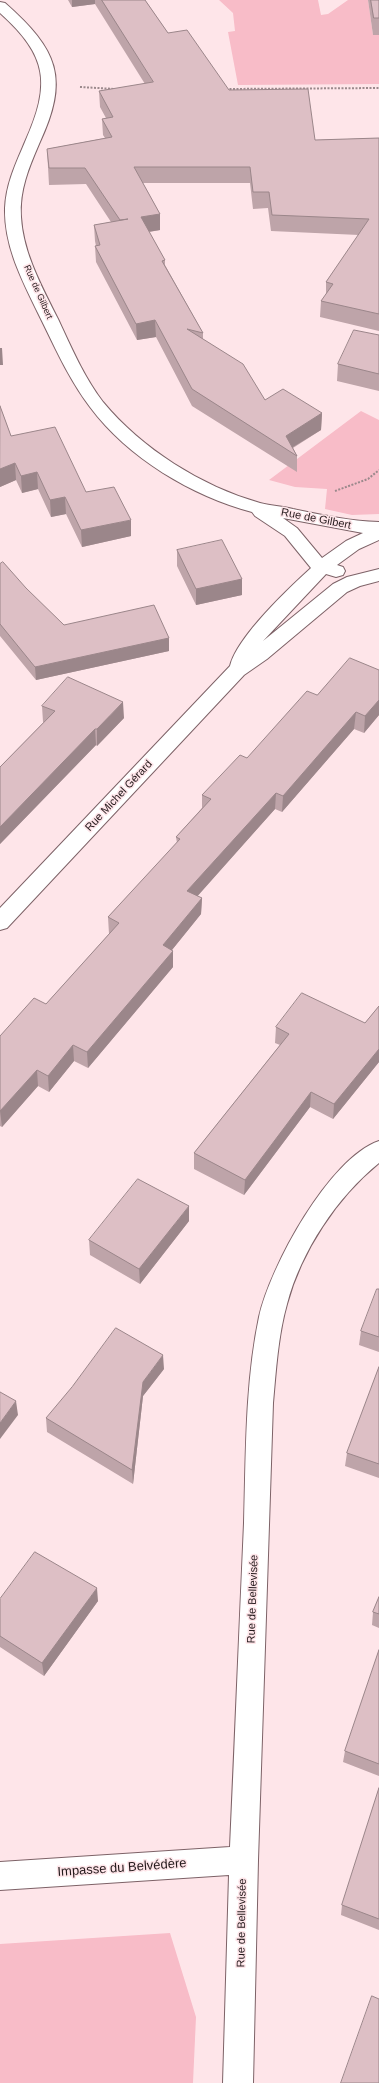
<!DOCTYPE html>
<meta charset="utf-8">
<style>
body{margin:0}
canvas{display:block;background:#fee5e9}
</style>
<canvas width="379" height="2083"></canvas>
<script>
const g = document.querySelector('canvas').getContext('2d');
g.lineJoin = 'round';
function fillPath(path, color) { g.fillStyle = color; g.fill(path, 'evenodd'); }
function trace(path, color, width, dash) { g.strokeStyle = color; g.lineWidth = width; g.lineCap = dash ? 'butt' : 'round'; g.setLineDash(dash || []); g.stroke(path); }
function write(font, color, halo, rows, align = 'center') {
  g.font = font + ' Arial,sans-serif'; g.lineWidth = 3; g.setLineDash([]); g.textBaseline = 'middle'; g.strokeStyle = halo; g.fillStyle = color; for (const [text, x, y, turn = 0] of rows) {
    g.save(); g.translate(x, y); g.rotate((+turn || 0) * Math.PI / 180); g.textAlign = isNaN(turn) ? turn : align; if (halo) g.strokeText(text, 0, 0); g.fillText(text, 0, 0); g.restore();
  }
}
const green = new Path2D(`
 M219,0H318L321,15L328,14L348,0H368L373,35H379V84L238,85L228,32L235,31L233,13Z
 M361,411L379,420V514L352,515L325,509L327,489L295,487L269,480Z
 M170,1933L196,2017L193,2083H0V1944Z`);
const path = new Path2D(`
 M80,87L115,89
 M226,89L379,88
 M335,491L368,479L379,470`);
const minor = new Path2D(`
 M379,1141V1163C337,1197 301,1251 287,1304C278,1336 276,1370 273,1403L258,1860L253,2083H223L229,1875L0,1890V1862L230,1847C235,1739 239,1631 244,1523C246,1455 245,1384 259,1317C270,1267 329,1158 379,1141Z`);
const tertiary = new Path2D(`
 M0,2L5,3C58,50 70,78 39,144C29,167 19,191 21,217C23,253 42,287 58,319C71,347 84,377 103,402C142,449 201,486 260,503C271,506 282,506 293,509C322,515 350,521 379,522V540L359,549L337,565L343,567L345,571L343,575L336,577L326,574L263,641L333,584L347,577L379,569V581L360,586L347,592L267,659L244,675L7,928L0,930V908L230,666C237,637 288,589 311,568L285,536L255,516L252,512C192,496 128,458 90,407C68,378 54,345 38,313C22,280 4,246 5,208C6,184 16,163 25,142C51,84 48,56 0,13ZM283,518L363,533L346,541L322,558L297,528Z`);
const wall = new Path2D(`
 M68,0H145L168,33L229,90L315,140L379,138V331L320,317L321,301L326,295V282L359,235L271,231L268,208L253,209L250,183H143L160,214V230L149,232L165,260V265L203,333V339L265,400L322,413L321,430L293,448L297,456V472L192,406L156,337L137,340L96,262L95,246H96L95,241L94,225L111,222L86,184L49,185L47,149L105,138L103,135L102,119L106,118L100,107L99,91L145,84L95,4L72,7Z
 M368,0H379V35H373Z
 M379,335V391L337,381L338,364Z
 M0,406L11,436L86,492L131,536L82,547L66,514L51,517L38,489L22,493L16,480L0,487Z
 M177,550L242,579V595L196,605L177,566Z
 M0,564L64,625L169,638V651L36,680L0,636Z
 M379,670V715L364,733L354,729L282,812L275,809L197,896L202,898L201,914L172,950L173,967L88,1068L74,1061L49,1092L38,1086L2,1127L0,1126V1036L46,1004L109,934L108,917L177,843L176,837L202,808V795L247,758L317,695Z
 M42,706L124,718L97,746L96,745L0,844V767L44,722H43Z
 M379,1006V1062L333,1119L310,1107L244,1195L194,1169V1153L280,1045L275,1043L276,1027L365,1023Z
 M189,1221L140,1284L90,1255L89,1240Z
 M379,1289V1352L359,1345L361,1331Z
 M379,1367V1478L345,1466L347,1453Z
 M164,1369L143,1396L133,1484L47,1432L46,1418Z
 M379,1597V1628L372,1625L373,1612Z
 M0,1599L98,1601L44,1676L0,1647Z
 M379,1650V1776L343,1762L345,1751Z
 M379,1788V1930L341,1915L342,1905Z`);
const shadedWall = new Path2D(`
 M72,0H95V4L72,7Z
 M160,214V230L141,233V217Z
 M155,320L156,337L137,340L136,324Z
 M0,348H2L3,365H0Z
 M322,413L321,430L288,450L286,436Z
 M15,463L16,480L0,487V469Z
 M37,472L38,489L22,493L21,476Z
 M65,497L66,514L51,517L50,500Z
 M131,520V536L82,547L81,530Z
 M242,579V595L196,605V589Z
 M169,638V651L36,680L35,667Z
 M379,700V715L364,733L365,716Z
 M123,702L124,718L97,746V729Z
 M356,712L354,729L282,812L283,796Z
 M95,729L96,745L0,844V827Z
 M276,793L275,809L187,908V891Z
 M202,898L201,914L163,961V945Z
 M173,951V967L88,1068L87,1052Z
 M73,1045L74,1061L49,1092L48,1076Z
 M379,1049V1062L333,1119L334,1104Z
 M37,1070L38,1086L2,1127L0,1111Z
 M311,1092L310,1107L244,1195L245,1180Z
 M189,1206V1221L140,1284L139,1269Z
 M163,1355L164,1369L143,1396L133,1484L132,1470L143,1382Z
 M16,1401L18,1415L0,1439V1423Z
 M97,1588L98,1601L44,1676L42,1663Z`);
const building = new Path2D(`
 M102,0H145L168,33L187,30L229,90L308,89L315,140L379,138V314L321,301L333,284L326,282L369,219L272,215L269,192H253L250,167H134L160,214L141,217L165,260L162,261L203,333L187,329L243,364L265,400L283,389L322,413L286,436L297,456L192,389L155,320L136,324L95,246L100,245L94,225L128,219L120,220L85,168H49L47,149L112,137L102,119L113,117L99,91L153,82Z
 M371,0H379V18H374Z
 M354,330L379,335V374L338,364Z
 M0,406L11,436L55,427L86,492L114,487L131,520L81,530L65,497L50,500L37,472L21,476L15,463L0,469Z
 M222,540L242,579L196,589L177,550Z
 M3,562L26,588L64,625L154,605L169,638L35,667L0,624V564Z
 M350,658L379,670V700L365,716L356,712L283,796L276,793L187,891L202,898L163,945L173,951L87,1052L73,1045L48,1076L37,1070L0,1111V1036L34,998L46,1004L119,923L108,917L180,839L176,837L211,799L202,795L240,755L247,758L307,691L317,695Z
 M68,677L123,702L97,729H95L0,827V767L55,711L42,706Z
 M302,993L365,1023L379,1006V1049L334,1104L311,1092L245,1180L194,1153L289,1034L276,1027Z
 M138,1179L189,1206L139,1269L89,1240Z
 M377,1289H379V1337L361,1331Z
 M116,1328L163,1355L143,1382L132,1470L46,1418L72,1387Z
 M379,1367V1464L347,1453Z
 M0,1392L16,1401L0,1423Z
 M35,1552L97,1588L42,1663L0,1636V1599Z
 M379,1597V1614L373,1612Z
 M379,1650V1764L345,1751Z
 M379,1788V1919L342,1905Z
 M372,1996L379,1999V2083H341Z`);
const farStreetnames = [
 ["Rue de Gilbert",38,292,66]
];
const streetNames = [
 ["Rue de Gilbert",316,519,11],
 ["Rue Michel Gérard",119,796,-47],
 ["Rue de Bellevisée",253,1599,-88],
 ["Rue de Bellevisée",242,1923,-89]
];
const nearStreetnames = [
 ["Impasse du Belvédère",122,1868,-4]
];
fillPath(green, '#f8bcc8');
trace(minor, '#7d6267', 2);
trace(tertiary, '#7d6267', 2);
trace(path, '#9b898c', 2, [2, 1.5]);
fillPath(minor, '#fff');
fillPath(tertiary, '#fff');
fillPath(wall, '#bea4a9');
fillPath(shadedWall, '#9b868a');
fillPath(building, '#ddbfc5');
trace(building, '#9b868a', 1);
write('9px', '#23191b', '#fee5e9', farStreetnames);
write('11px', '#23191b', '#fee5e9', streetNames);
write('13px', '#23191b', '#fee5e9', nearStreetnames);
</script>
